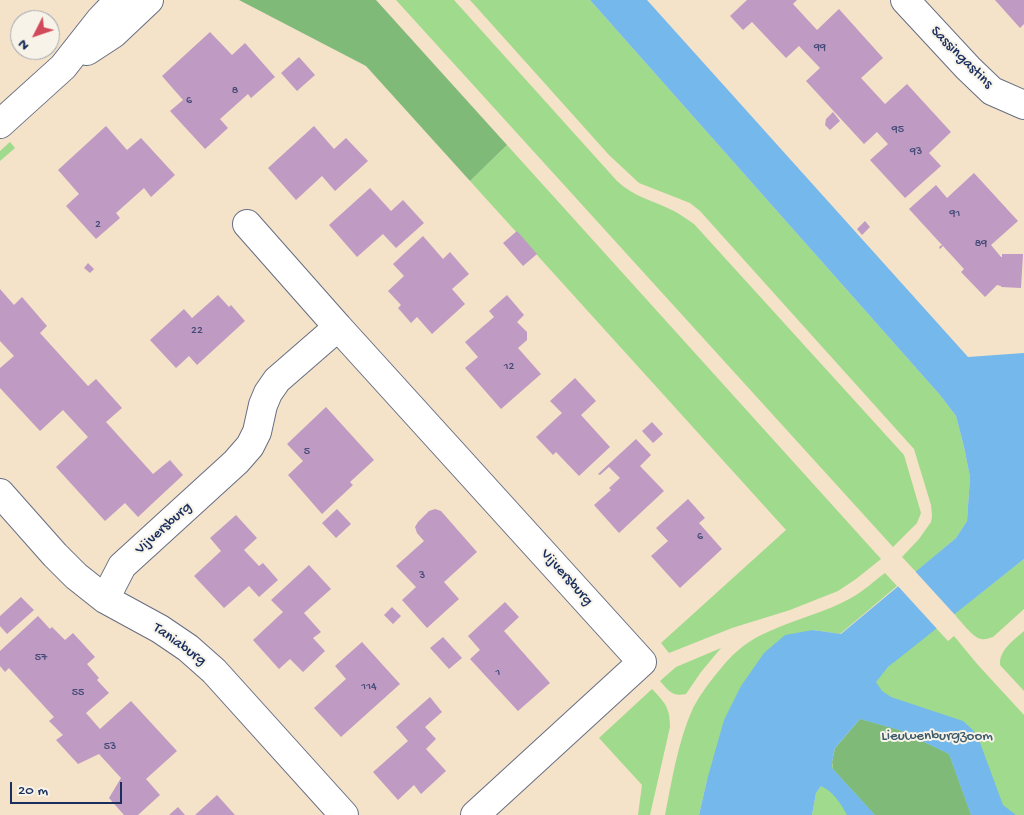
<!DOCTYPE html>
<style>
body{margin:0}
#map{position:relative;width:1024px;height:815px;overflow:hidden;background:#f4e2c9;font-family:"Gochi Hand",sans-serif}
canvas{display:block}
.north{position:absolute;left:10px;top:10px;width:50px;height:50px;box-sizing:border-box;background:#f7f3e8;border:1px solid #9fa5b1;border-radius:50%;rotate:229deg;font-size:14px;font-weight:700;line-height:20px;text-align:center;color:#1b2f5e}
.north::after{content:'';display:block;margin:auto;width:18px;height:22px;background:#d1495b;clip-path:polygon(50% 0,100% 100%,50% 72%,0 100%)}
.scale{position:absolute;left:10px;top:782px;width:112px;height:22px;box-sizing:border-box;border:2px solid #1b2f5e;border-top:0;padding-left:6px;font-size:15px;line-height:18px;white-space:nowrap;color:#1b2f5e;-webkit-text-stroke:4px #f7f3e8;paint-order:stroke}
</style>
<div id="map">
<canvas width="1024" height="815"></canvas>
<div class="north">N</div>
<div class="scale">20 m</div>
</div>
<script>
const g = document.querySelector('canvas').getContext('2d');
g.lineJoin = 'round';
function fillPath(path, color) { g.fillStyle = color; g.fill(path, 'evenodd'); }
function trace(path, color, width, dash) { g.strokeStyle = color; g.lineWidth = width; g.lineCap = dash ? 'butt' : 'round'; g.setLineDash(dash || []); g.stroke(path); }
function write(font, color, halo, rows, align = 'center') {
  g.font = font + ' "Gochi Hand",sans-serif'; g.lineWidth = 4; g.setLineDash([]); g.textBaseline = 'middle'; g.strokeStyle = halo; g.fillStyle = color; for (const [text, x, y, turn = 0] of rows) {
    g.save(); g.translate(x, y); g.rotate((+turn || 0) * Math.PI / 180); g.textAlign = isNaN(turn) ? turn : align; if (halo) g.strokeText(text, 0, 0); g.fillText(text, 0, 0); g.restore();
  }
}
const green = new Path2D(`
 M396,0H454L617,181C634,197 654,201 674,211C681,215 687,219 694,224L904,455L921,513L917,523L893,547Z
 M470,0H590L940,395L956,416L964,447L970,477L967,521L956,538L916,572L903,558L902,557L919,539L931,522L932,516L931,505L914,449L700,211L690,203L639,183L609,155Z
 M10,142L15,148L0,161V151Z
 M507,145L881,559L856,579L838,591L790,610L732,628L669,653L661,643L786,530L470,181Z
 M1024,559V609L993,637C989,638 985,640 981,639C973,638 960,620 954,614Z
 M885,573L897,586L840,634L813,630L707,780L699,815H665C672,780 678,741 693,708C701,693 711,680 722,667C735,651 750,639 770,631C796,619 826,612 851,598C864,591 874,581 885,573Z
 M936,628L948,641L954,636L978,665L1024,715V815H812L816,793L821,786L855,726C866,712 868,694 877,680C892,659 916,644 936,628Z
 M1024,631V691L1000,665C999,650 1014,640 1024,631Z
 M721,648L701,672L686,694C672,697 669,691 660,681L676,667Z
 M652,689C665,703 670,707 670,727L650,815H638L642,785L599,738Z`);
const forest = new Path2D(`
 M239,0H376L507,145L470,181L366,66Z
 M860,719L899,730L949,754L971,815H875L833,769L832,762L835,748Z`);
const water = new Path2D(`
 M590,0H647L968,357L1024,353V559L888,667L876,682L882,691L891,697L963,721L973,730L979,740L1003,805L1016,815H971L949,754L899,730L860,719L835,748L832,762V768L875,815H847C841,804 833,791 821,786L816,793L812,815H699L707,780L724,720L741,686L764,653L785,635L813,630L841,634L956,538L967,521L970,477L964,447L956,416L940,395Z`);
const pier = new Path2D(`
 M914,570L956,616L938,630L896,584Z`);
const building = new Path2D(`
 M747,0H797L793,4L817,30L839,9L883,58L861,78L885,104L907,84L951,132L929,153L941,166L905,198L870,160L888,144L877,132L864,144L806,81L820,68L799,46L786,58L752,22L743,30L730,16Z
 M995,0H1024V24L1020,28Z
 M210,32L232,55L245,43L275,77L251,98L248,94L220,119L228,128L205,149L170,111L183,100L162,76Z
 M299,57L315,75L297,91L281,73Z
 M833,112L840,121L830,130L825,125L826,119Z
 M106,126L127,150L141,138L175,175L151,197L144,188L116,213L120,218L96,239L66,206L79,194L58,170Z
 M314,126L334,149L346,138L368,161L335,191L322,176L296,200L268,168Z
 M974,173L1018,221L991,245L1001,257H1002V254H1023L1021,288L1001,287V286L997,285L985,297L961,272L964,269L943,246L940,249L939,247L942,245L909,209L936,185L947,198Z
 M370,188L391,211L403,200L424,223L396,248L383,234L357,257L329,225Z
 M865,221L870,227L862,235L857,229Z
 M517,231L537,254L523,266L503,243Z
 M423,236L443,259L450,252L469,274L452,289L465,304L432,334L417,317L411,323L398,308L401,305L388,291L404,276L393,264Z
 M88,263L94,269L90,273L84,268Z
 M0,289L14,305L22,297L47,326L40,333L88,386L96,379L122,408L106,422L153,474L170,460L183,475L138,517L125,503L105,521L56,467L88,437L63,410L40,431L0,388V368L14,356L0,341Z
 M218,295L229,307L231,305L245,321L197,365L189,356L176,368L150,340L184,309L192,318Z
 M507,295L524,315L517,322L527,332V340L518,348L541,374L501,409L465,368L478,357L465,342L494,317L489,311Z
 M575,378L596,401L581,415L610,447L579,476L556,452L553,455L536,437L562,413L550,401Z
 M326,407L374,460L350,482L353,485L322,514L288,475L303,461L287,444Z
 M652,422L663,434L653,443L642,431Z
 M636,439L651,455L640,466L664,491L619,533L594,505L611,490L609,488L620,478L609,467L600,475L598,474Z
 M688,499L705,518L699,523L722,549L680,588L651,556L668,541L656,528Z
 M337,509L351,524L336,538L322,523Z
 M435,509L441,511L477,552L444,582L459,599L427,628L402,600L416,587L396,566L424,541L417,533L415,527L418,522L429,511Z
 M236,515L257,538L244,550L259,566L263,563L278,580L259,597L249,586L224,608L194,576L221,551L210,538Z
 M309,565L331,589L304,613L321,632L313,638L325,651L303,672L290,659L279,669L253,640L283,612L271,600Z
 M21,597L34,610L7,634L0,626V616Z
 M505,602L519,617L504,631L550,683L518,711L470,659L480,650L468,636Z
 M392,607L401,616L393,624L384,615Z
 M38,616L50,629L52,627L65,640L73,633L95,657L87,664L99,678L97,680L109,693L86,713L100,729L131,701L177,751L146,779L160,795L138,815H124L109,798L121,778L99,754L78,764L56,740L63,735L49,721L54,717L9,668L5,672L0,666V651Z
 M443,637L462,658L449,669L430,648Z
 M362,642L400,684L341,737L314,708L346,679L335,666Z
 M430,697L442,712L425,727L436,739L426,749L446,771L421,794L414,785L398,800L373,772L408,741L396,727Z
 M217,795L235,815H195Z
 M178,807L185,815H169Z`);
const minor = new Path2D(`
 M905,0L968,68L992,91L1024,105
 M87,51L113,34L149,0
 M0,124L63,67L100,20L119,0
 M338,327L642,662L475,815
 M0,493L55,555L76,576L105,599L160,629L188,648L214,671L344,815
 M105,599L122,566L236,462L250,446L257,432L263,405L268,393L277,380L338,327L247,224`);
const numberNames = [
 ["99",820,48],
 ["8",235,91],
 ["6",189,101],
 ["95",898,130],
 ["93",916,152],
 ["91",955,214],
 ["2",98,225],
 ["89",981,244],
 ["22",197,331],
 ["12",509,367],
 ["5",307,452],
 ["6",700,537],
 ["3",422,576],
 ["57",41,658],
 ["1",498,673],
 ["114",369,687],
 ["55",78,693],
 ["53",110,747]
];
const streetNames = [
 ["Sassingastins",961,58,45],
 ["Vijversburg",164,529,-42],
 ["Vijversburg",566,578,48],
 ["Taniaburg",179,645,36]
];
const parkNames = [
 ["Lieuwenburgzoom",937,737]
];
fillPath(green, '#a0da8c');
fillPath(forest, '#80ba78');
fillPath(water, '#75b8eb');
fillPath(pier, '#f4e2c9');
fillPath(building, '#bf9ac3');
trace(minor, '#676e83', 30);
trace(minor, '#fff', 28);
write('12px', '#444a77', null, numberNames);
write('15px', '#1b2f5e', '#f7f3e8', streetNames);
write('15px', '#3c5a6a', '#f7f3e8', parkNames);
</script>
